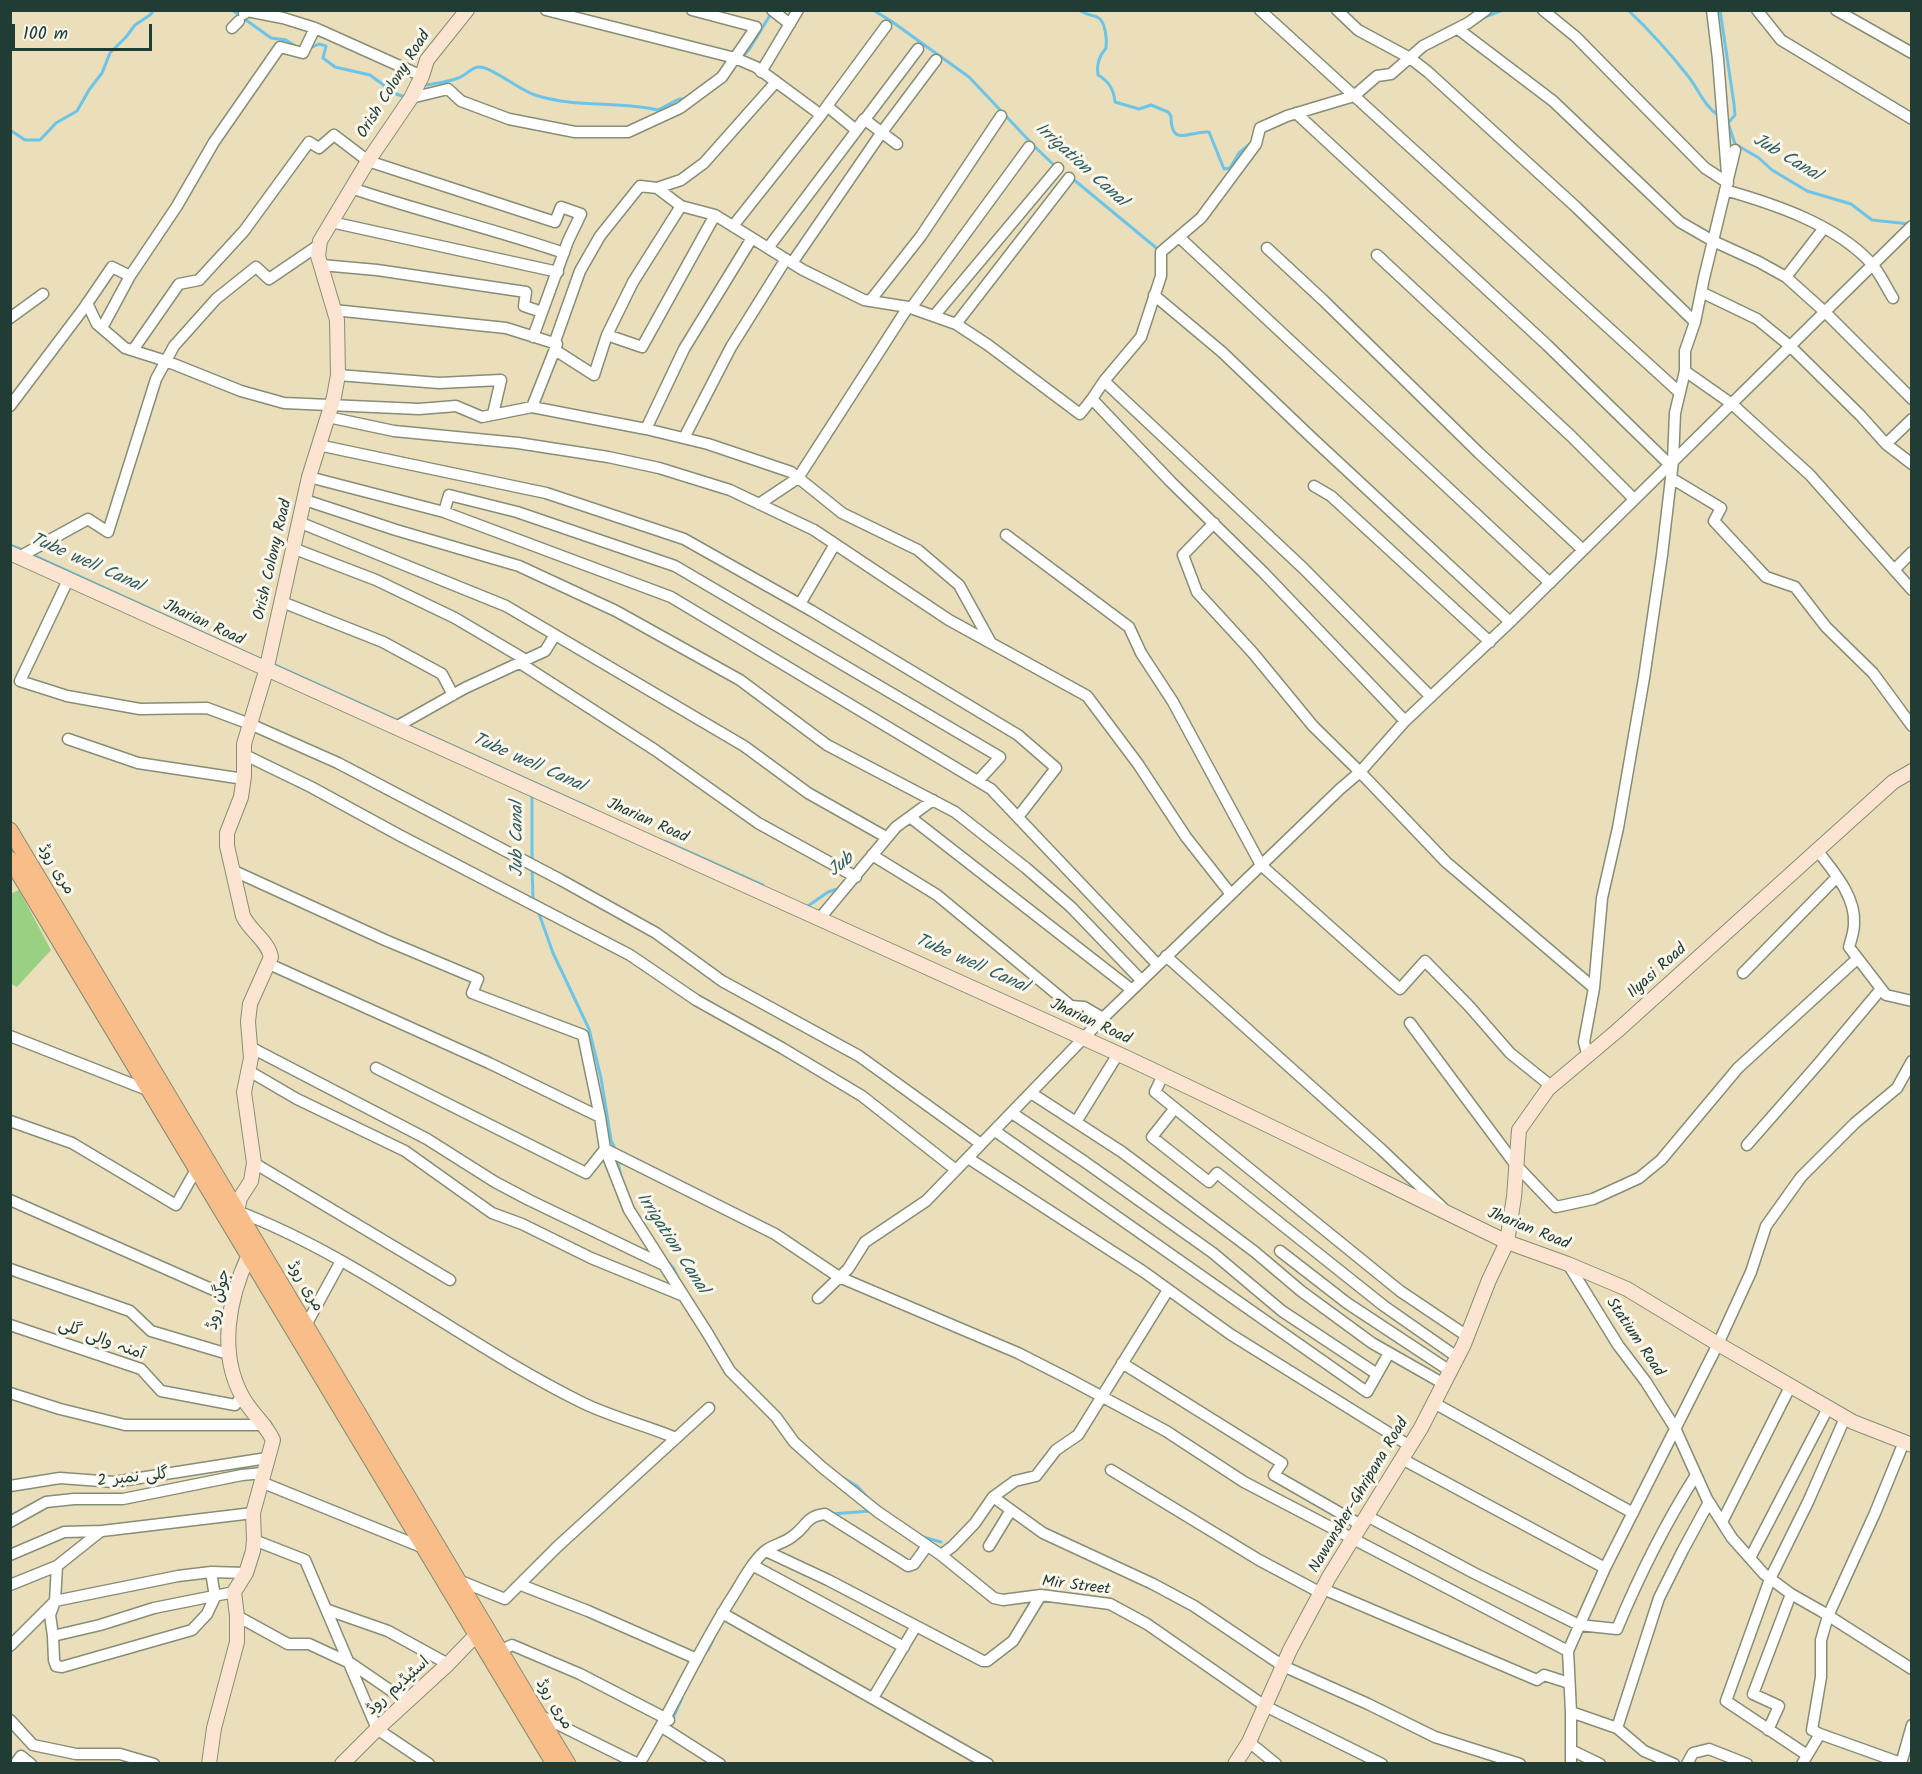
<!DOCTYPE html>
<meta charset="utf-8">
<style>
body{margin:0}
#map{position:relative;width:1922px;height:1774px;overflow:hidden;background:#ebdeba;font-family:Kalam,sans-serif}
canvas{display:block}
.frame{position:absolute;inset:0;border:12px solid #1f3d34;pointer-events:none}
.scale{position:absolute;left:12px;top:24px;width:140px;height:27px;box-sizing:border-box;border:3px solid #1f3d34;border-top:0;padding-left:8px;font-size:18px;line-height:21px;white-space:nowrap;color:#1f3d34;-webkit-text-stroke:4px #fbf7ec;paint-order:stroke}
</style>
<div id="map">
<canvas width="1922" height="1774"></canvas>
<div class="frame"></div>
<div class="scale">100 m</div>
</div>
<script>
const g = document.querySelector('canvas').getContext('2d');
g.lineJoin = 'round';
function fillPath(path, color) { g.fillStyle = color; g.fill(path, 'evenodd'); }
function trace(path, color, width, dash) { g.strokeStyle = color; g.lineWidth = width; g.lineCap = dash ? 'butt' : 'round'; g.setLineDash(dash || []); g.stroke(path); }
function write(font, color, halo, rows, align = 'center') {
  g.font = font + ' Kalam,"Playpen Sans Arabic",sans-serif'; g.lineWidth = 6; g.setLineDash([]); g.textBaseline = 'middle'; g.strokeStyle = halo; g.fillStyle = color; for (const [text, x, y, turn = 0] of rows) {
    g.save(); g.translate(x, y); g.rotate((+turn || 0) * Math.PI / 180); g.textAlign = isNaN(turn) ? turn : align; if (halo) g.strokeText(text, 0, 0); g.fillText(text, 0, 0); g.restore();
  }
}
const green = new Path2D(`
 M19,890L51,950L17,987L11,984L10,894Z`);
const stream = new Path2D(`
 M232,10L271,38L286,40L295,46
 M873,10L891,21L969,77L1036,148L1055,166
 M1079,10C1085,14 1091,15 1097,17C1106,21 1107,40 1106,48C1099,56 1096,64 1098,75C1109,81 1114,90 1115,102L1139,109L1151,105L1168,112L1171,116C1171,149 1190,130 1209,132L1224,169L1230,168L1239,153L1250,144
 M1628,10C1649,30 1670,53 1688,76C1699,90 1704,106 1719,116
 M1720,10L1734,104L1735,115L1728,123L1727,122
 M1482,18L1503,10
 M310,48L319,44L326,46L323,58L335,67L370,75L396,94L405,97L407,95
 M741,59L750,48L772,12
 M422,86C434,83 446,83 458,78C465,76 471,68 478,67C491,66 519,90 535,95C575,108 618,101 658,110L679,99H687
 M1728,123L1735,144L1759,158L1772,170L1807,191L1851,204L1872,220L1910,224
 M10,130L25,140H40L56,123L77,111L89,90L102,73L110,53L126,37L135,25L150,15L154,10
 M1073,179L1160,251
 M10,545L25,551
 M31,554L265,661
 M271,663L399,721
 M405,724L593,809
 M532,795V860
 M665,841L763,885
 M532,867L533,897L534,902
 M808,906L828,892L840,888
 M538,911L553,953L589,1029L601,1078L611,1140L616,1151
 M617,1158L622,1181
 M669,1263L674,1269L679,1280
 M845,1479L857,1486L869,1499
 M830,1514L871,1511
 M923,1537L941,1542
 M708,1650L713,1640L712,1637
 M671,1718L674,1716L682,1698`);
const street = new Path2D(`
 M546,10L735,58L756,67L821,115L827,106L856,130L864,119L897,144
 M772,10L790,24
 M1260,10L1679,392
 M1337,10L1358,30L1410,58L1428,72L1576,207L1695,322
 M1543,10L1576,37L1705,168L1728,183
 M1712,10L1718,59L1727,174
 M1757,10L1781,40L1912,119
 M1836,10L1912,53
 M244,14L247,11L283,18L315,28L422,76
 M232,28L239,21
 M1458,29L1553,101L1680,222L1713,241L1759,262L1786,277L1825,312L1912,399
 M761,72L798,10
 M411,98L448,89L461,101L509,119L575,132H628L680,108L722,77L756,27L692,10
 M827,106L886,26
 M1296,113L1547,345L1669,464
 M351,188C422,212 494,229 564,253
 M657,188L681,180L704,163L775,83
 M1725,190C1774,204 1835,224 1871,263C1880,273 1886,287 1893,298
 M331,222L558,272
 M733,226L821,115
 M1179,237L1550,583
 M752,238L803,270L864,300L908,307L956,324L988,345L1080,414L1092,399L1171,482L1263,572L1405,721
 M768,248L918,49
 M1267,248L1323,300L1479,453L1583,550
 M1377,255L1571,436L1634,499
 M792,263L882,132L936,60
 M321,265L377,270L526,292L524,306L542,312
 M1786,277L1824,228
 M1701,292L1757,319L1790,346L1860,415L1886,444L1912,464
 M1154,295L1222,352L1311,437L1510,622
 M870,301L921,236L1001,116
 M87,303L97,324L125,348L166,361L241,391L284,403L419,409L456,406L482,417L532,407L646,429L708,444L791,472L842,513L918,550L959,585L991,643
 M911,308L1029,147
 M334,310L506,328L557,344L532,407
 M934,316L1058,168
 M10,318L43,294
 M956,324L1069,178
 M102,328L130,276
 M607,335L642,347L715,215
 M554,344L580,271L600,236L640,186L657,188L681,206
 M133,350L179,284L199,280L244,231L309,142L319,148L334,135L368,161L555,222L561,207L581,214L568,241L533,337
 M555,350L594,375L607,335L633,282L681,206L715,215L752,238L684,349L646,429
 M1685,371L1732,404L1810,475L1912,590
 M338,375L439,383L501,380L493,414
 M1104,381L1303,568L1431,697
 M1092,399L1104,381L1141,337L1161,276V252L1201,218L1256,144L1260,128L1287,116L1354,96L1377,76L1391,74L1423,46L1468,23L1486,10
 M10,406L84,308L112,267L130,276L177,206L214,142L280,47L303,53L315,28
 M328,417L394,431L518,443L608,457L659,468L730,490L814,530L949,620L1087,696L1138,764L1186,837L1230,893
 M684,438L731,347L786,259
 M1886,444L1912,419
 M318,445L546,493L684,539L812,611L1018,735L1056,768L1018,817
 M309,477L444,512L671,597L991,789L1157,964
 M1671,478L1721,508L1714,521L1766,577L1795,587L1826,627L1873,673L1912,726
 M1314,486L1331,496L1490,642
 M305,500L396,530L519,566L616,611L740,680L827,745L955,812L1026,868L1071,907L1141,980
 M759,504L798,478L908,307
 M444,512L449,495L517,512L675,566L1000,757L978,781
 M301,523L506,606L744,746L808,793L886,837
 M1214,523L1183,555L1197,592L1253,653L1313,726L1360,772L1446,862L1594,988
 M1006,535L1129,627L1141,653L1173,702L1261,865L1400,989L1425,961L1469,1006L1510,1053L1551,1086
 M295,549L376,580L455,618L526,660
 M19,557L88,519L108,532L156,379L174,346L216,299L256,267L269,279L319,245
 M1894,570L1912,552
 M68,580L20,681L67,696L140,709L207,708L250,724L338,763L561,880L656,933L722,981L859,1056L981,1144
 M282,602L383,642L442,674L453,695
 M800,604L835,544
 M520,663L655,750L758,823L856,877
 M394,728L465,688L545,651L555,635
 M68,739L138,763L244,779
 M243,754L311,787L399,835L630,955L696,1000L782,1048L862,1096L956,1170
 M910,817L1132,990
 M1817,850C1833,871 1856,896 1854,924C1854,932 1851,940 1849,947L1886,995L1912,1001
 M872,855L937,895L1071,1006L1084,1007L1103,1018
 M232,870L385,940L478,979L472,993L583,1035L600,1117
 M820,918L896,827L933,800
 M1166,956L1382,1150L1443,1208
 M269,964L489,1063L600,1117L605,1149L586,1173L376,1068
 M1743,973L1837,877
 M1410,1023L1515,1164L1556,1207L1593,1199L1639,1178L1661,1160L1738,1068L1857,959
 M10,1036L150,1091
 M250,1047L427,1139L495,1182L529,1200L664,1265
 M1588,1057L1584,1042L1594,988L1602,898L1618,828L1644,678L1662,555L1673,461L1675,413L1685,371V351L1695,322L1704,278L1735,150
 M249,1071L297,1099L405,1151L492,1213L522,1224L591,1258L684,1296
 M1163,1075L1155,1092L1400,1291L1467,1336
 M1031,1093L1122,1152L1255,1252L1301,1291L1372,1343L1444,1384
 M1175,1108L1152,1137L1209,1182L1217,1173L1384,1306L1457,1357
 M1012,1113L1085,1162L1213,1253L1282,1311L1377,1374
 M10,1121L72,1143L176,1205L197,1168
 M1076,1122L1118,1054
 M995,1131L1367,1392L1389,1353
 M1747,1145L1819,1063L1881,989
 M605,1149L775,1234L839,1277L1018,1353L1069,1379L1166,1431L1244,1482L1568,1651
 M605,1149L629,1210L708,1334L730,1371L776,1417L794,1442L823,1468L878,1512L941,1555L994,1598L1003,1600L1041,1595L1110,1604L1147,1624L1265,1706L1382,1764
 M968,1158L1144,1272L1230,1334L1410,1446
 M254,1163L450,1280
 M10,1200L234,1299
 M237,1211C360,1258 464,1344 581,1402C611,1417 645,1425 676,1438
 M1280,1251L1347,1303L1450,1371
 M1568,1264L1618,1345L1646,1382L1675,1428L1707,1499L1732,1538L1764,1574L1791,1594L1821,1611L1912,1669
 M10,1269L130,1311L151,1331L228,1354
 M818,1298L848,1269L865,1242L926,1201L1103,1018L1340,789L1360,772L1405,721L1510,622L1912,226
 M10,1325L141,1369L161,1391L235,1405L242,1396
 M306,1325L341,1261
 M1122,1363L1282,1463L1274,1475L1361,1525
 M10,1393L60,1409L125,1425H266
 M1434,1403L1633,1513
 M1402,1459L1605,1568
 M1111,1470L1259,1560L1321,1593
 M261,1482L424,1548
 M10,1486L60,1478L114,1482L267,1458
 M993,1497L1043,1533L1153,1584L1194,1606L1283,1666L1368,1704L1435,1737L1520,1764
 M1367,1516L1474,1573L1579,1625L1617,1629C1639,1576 1665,1524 1696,1475
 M10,1522L46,1502L74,1499H123L242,1475L263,1473
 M1722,1522L1790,1387
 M254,1540L305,1560L377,1729L429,1764
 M989,1546L1011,1510
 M766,1551L828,1580L983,1661H987L1013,1641L1041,1595
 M10,1555L64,1532L102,1531L253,1513
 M941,1555L953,1546L975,1523L993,1497L1015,1481L1036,1476L1056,1450L1078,1435L1168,1290
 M1750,1558L1828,1408
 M754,1566L904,1647
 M458,1580L505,1599L557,1547L709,1408
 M10,1585L57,1566
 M521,1585L588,1611L697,1659
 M1323,1589L1537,1680L1544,1675L1569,1683
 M234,1592L154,1608L100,1625L53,1636L50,1615L55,1601L178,1576L211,1572L246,1573
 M328,1610L388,1631L448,1664
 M722,1613L988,1764
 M237,1616L288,1644H309L352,1664L406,1701
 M53,1636L54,1660L56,1666L62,1667L192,1630L207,1614L215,1597L211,1572
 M10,1646L55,1601L57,1566L101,1531
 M500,1651L512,1645L580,1674L669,1720
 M873,1698L916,1626
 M1571,1712L1617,1728
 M539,1715L638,1764
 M10,1720L33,1745L76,1754H120L154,1764
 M662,1727L720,1764
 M1768,1730L1779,1706L1753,1694L1791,1594
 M1820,1734L1901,1763
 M1249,1742L1276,1764
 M1571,1750L1600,1764
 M1807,1755L1726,1701L1770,1579L1808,1502L1845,1418
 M15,1764L21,1756L31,1764
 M639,1764C673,1709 698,1650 733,1596C742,1582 752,1562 765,1551C772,1545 785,1543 793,1536C807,1526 806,1516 825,1514L908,1566L914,1564L927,1546
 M1571,1764V1712L1568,1651L1605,1568L1718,1344L1751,1272L1766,1226L1801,1177L1855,1123L1897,1088L1912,1061
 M1674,1764L1644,1751L1617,1728L1659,1598L1683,1550L1709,1502
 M1687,1764L1693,1753L1709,1749L1747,1764
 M1802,1764L1820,1734L1812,1730L1821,1677V1640L1828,1616L1875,1513L1904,1442
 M1901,1764L1912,1725`);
const secondary = new Path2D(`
 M10,553C376,722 746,882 1112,1051C1244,1112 1375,1178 1507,1242L1568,1264L1627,1289L1718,1344L1853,1422L1912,1445
 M237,1211L240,1198L251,1181L254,1163L244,1092L251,1058L248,1022L250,1004L271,957C268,941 250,931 243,916L227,846V833L241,797L244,776V744L266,671L309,477L334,397L338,375L337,320L318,256L320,241L368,161L411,98L422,76L427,60L467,10
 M209,1764L214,1728L237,1642V1616L234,1592L246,1573L253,1551L254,1540L253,1513L273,1440C265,1423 252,1414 243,1398C218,1354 228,1299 249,1255
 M342,1764L377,1729L448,1664L477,1634
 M1235,1764L1249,1742L1290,1650L1329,1577L1421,1428L1464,1344L1489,1280L1507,1242L1514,1197L1519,1130L1548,1089L1617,1031L1893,782L1912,771`);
const primary = new Path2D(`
 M10,830L568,1764
 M10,859L554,1764`);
const streetNames = [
 ["Orish Colony Road",395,85,-58],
 ["Orish Colony Road",274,560,-77],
 ["Jharian Road",203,624,25],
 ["Jharian Road",647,822,24],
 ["مری روڈ",55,870,59],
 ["Ilyasi Road",1658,972,-42],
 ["Jharian Road",1090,1023,25],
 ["Jharian Road",1528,1230,22],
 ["مری روڈ",304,1287,59],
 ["جوگن روڈ",220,1300,-78],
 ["Statium Road",1634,1338,56],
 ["آمنہ والی گلی",101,1341,20],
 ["گلی نمبر 2",133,1479,-6],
 ["Nawansher-Ghripana Road",1360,1496,-59],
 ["Mir Street",1076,1587,7],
 ["اسٹیڈیم روڈ",399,1687,-42],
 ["مری روڈ",553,1705,59]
];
const waterNames = [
 ["Jub Canal",1786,159,31],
 ["Irrigation Canal",1080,166,42],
 ["Tube well Canal",86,564,24],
 ["Tube well Canal",528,764,24],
 ["Jub Canal",519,839,-90],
 ["Jub",842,866,-39],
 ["Tube well Canal",971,965,24],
 ["Irrigation Canal",671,1244,57]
];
fillPath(green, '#9ad081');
trace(stream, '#6cc4e9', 3);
trace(street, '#858e77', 13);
trace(secondary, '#858e77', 16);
trace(primary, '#858e77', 17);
trace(street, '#fff', 10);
trace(secondary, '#fce5d0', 14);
trace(primary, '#f8bd89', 15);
write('16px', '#1f3d34', '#fbf7ec', streetNames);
write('italic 18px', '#325f61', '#fbf7ec', waterNames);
</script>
